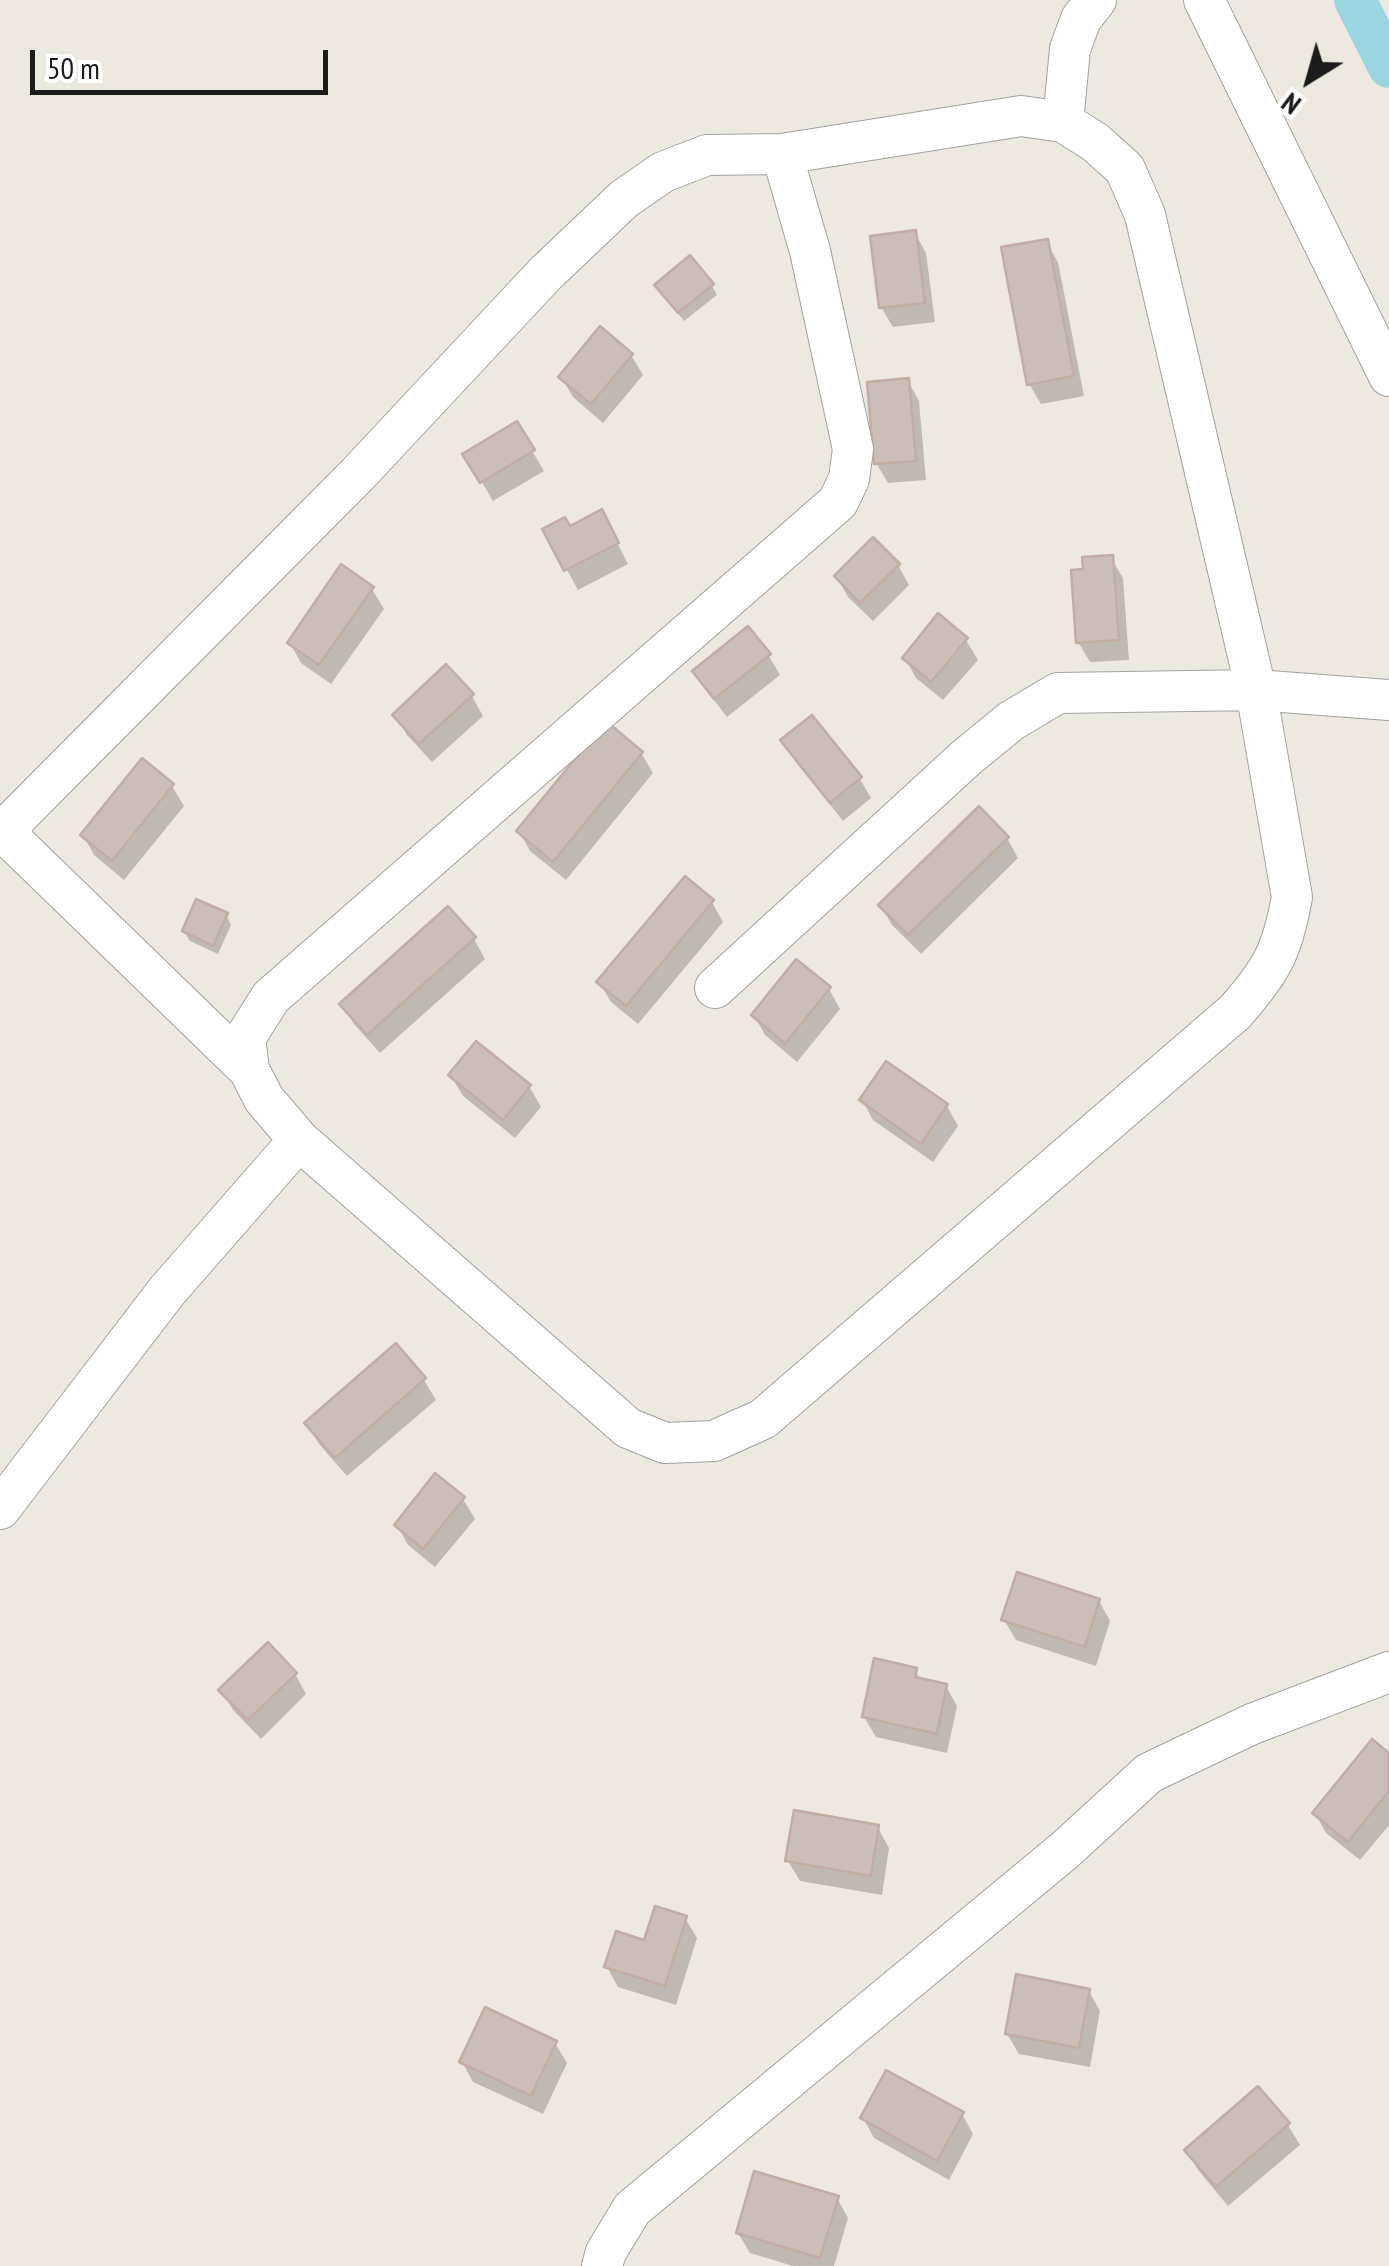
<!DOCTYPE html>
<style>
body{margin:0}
#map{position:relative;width:1389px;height:2266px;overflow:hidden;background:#eee9e0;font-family:"PT Sans Narrow",sans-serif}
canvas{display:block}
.north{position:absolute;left:1259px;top:30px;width:100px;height:100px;-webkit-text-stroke:8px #fff;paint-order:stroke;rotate:217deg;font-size:28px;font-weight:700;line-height:40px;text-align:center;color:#1b1b1b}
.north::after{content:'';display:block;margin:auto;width:35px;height:45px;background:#1b1b1b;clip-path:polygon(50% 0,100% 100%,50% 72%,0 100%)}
.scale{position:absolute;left:30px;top:50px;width:298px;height:45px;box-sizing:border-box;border:5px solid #1b1b1b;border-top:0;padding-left:12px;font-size:30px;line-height:35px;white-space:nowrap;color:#1b1b1b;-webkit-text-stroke:8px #fff;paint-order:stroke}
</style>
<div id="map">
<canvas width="1389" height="2266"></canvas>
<div class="north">N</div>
<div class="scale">50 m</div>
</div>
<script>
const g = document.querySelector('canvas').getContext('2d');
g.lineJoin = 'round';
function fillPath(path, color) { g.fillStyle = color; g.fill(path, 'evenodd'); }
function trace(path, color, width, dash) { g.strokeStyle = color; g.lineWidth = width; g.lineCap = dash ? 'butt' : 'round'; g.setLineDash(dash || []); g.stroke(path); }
const shadow = new Path2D(`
 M915,233L926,253L935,322L893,327L881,307Z
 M1046,242L1058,262L1084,396L1041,404L1029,384Z
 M712,286L717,295L684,321L663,295Z
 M631,355L643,375L603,423L573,397L561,377Z
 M908,381L919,401L926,480L888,483L876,463Z
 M516,424L544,471L493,501L466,455Z
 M570,529L612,533L628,564L578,590L545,530Z
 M1111,558L1123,578L1129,660L1090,662L1078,642Z
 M898,565L909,585L873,621L848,597L837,577Z
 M372,589L384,609L331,684L301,663L290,643Z
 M966,640L978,660L943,700L916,678L905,658Z
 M769,656L780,675L727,717L707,691L695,671Z
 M472,696L483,716L432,762L407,735L395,715Z
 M783,741L860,779L871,798L843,821L795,761Z
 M641,753L653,773L566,880L530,851L519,831Z
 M172,786L184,806L124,880L94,855L83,835Z
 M1007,838L1018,858L921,954L892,925L881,906Z
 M712,902L723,922L638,1024L611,1002L599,982Z
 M448,910L474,939L485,959L380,1053L354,1024L342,1004Z
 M226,915L231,925L218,954L190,941L184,931Z
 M829,989L840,1009L797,1062L765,1035L754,1015Z
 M451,1076L529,1086L541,1107L515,1138L463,1096Z
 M862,1100L947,1106L958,1126L933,1162L873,1120Z
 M396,1347L424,1380L436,1400L347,1476L319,1444L307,1424Z
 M463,1499L475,1519L435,1567L408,1545L397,1525Z
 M1099,1601L1110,1621L1096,1666L1016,1640L1004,1620Z
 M915,1670L921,1681L946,1686L957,1706L947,1753L876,1737L864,1717Z
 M295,1674L306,1694L261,1739L233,1710L221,1690Z
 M1389,1756V1825L1360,1860L1326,1833L1315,1813Z
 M878,1828L889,1848L882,1895L800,1881L788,1861Z
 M685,1918L697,1938L676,2005L618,1987L607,1967Z
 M1089,1991L1100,2011L1090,2067L1019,2054L1007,2034Z
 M555,2043L567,2063L543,2114L473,2082L462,2062Z
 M1258,2090L1288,2125L1300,2145L1228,2206L1198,2170L1187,2151Z
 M962,2114L973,2134L949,2180L874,2138L863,2118Z
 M837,2198L848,2218L834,2266H793L750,2253L738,2233Z`);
const canal = new Path2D(`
 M1355,0L1389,67`);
const building = new Path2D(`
 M916,230L925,303L879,308L870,236Z
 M1048,239L1074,376L1027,385L1001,247Z
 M690,255L714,284L678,313L654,285Z
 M600,326L633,354L591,404L558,377Z
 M909,378L916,461L874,464L867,382Z
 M517,421L535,450L480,483L462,454Z
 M602,509L619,543L564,571L542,529L565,517L570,526Z
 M873,537L900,564L860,603L834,576Z
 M1113,555L1119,640L1076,643L1071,570L1083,569L1082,557Z
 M341,564L374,587L319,665L287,643Z
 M938,613L968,638L931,682L902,658Z
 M748,626L771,654L714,699L692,671Z
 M446,664L474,694L419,744L392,715Z
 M812,715L862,777L830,803L780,740Z
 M606,721L643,752L553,862L516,831Z
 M142,758L174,784L112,861L80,835Z
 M979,806L1009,837L908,935L878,905Z
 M685,876L714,900L626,1006L596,982Z
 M196,899L228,913L213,946L182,931Z
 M448,906L476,937L367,1035L339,1004Z
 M796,959L831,987L785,1044L751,1015Z
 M476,1041L531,1085L503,1120L448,1075Z
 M886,1061L948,1104L921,1144L859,1100Z
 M396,1343L426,1378L335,1458L304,1423Z
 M435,1473L465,1497L423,1549L394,1525Z
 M1017,1572L1100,1599L1085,1647L1001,1620Z
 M268,1642L297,1673L248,1720L218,1690Z
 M874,1658L917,1668L915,1677L947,1684L937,1734L862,1717Z
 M1372,1739L1389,1753V1791L1348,1842L1312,1813Z
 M794,1810L879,1825L871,1876L785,1861Z
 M655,1906L687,1916L665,1986L604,1967L616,1931L644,1940Z
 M1016,1974L1090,1989L1079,2048L1005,2034Z
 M485,2007L557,2041L531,2096L459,2062Z
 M886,2070L964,2112L937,2161L860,2118Z
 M1258,2086L1290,2123L1216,2187L1184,2150Z
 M754,2171L839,2196L820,2258L736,2233Z`);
const street = new Path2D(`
 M1204,0L1389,376
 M1063,122L1070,49L1081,19L1096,0
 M715,988L967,757L1011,721L1058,693L1256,690L1389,700
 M249,1070L16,844L11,835L13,821L358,474L545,274L624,199L663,172L707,155L782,154L1021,116L1063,122L1095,142L1125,169L1145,215L1256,690L1292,897C1282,952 1272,970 1235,1012L763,1419L714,1441L665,1443L628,1428L299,1140L264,1099L249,1070L245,1038L271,997L838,502L849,479L853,449L810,251L782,154
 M0,1509L167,1291L299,1140
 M602,2266L606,2252L632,2209L1065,1850L1149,1773L1252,1724L1389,1672`);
fillPath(shadow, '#0003');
trace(canal, '#9bd5e1', 42);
fillPath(building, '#cabeb6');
trace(building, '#c1ada1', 2.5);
trace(street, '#a2a2a2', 42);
trace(street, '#fff', 40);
</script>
